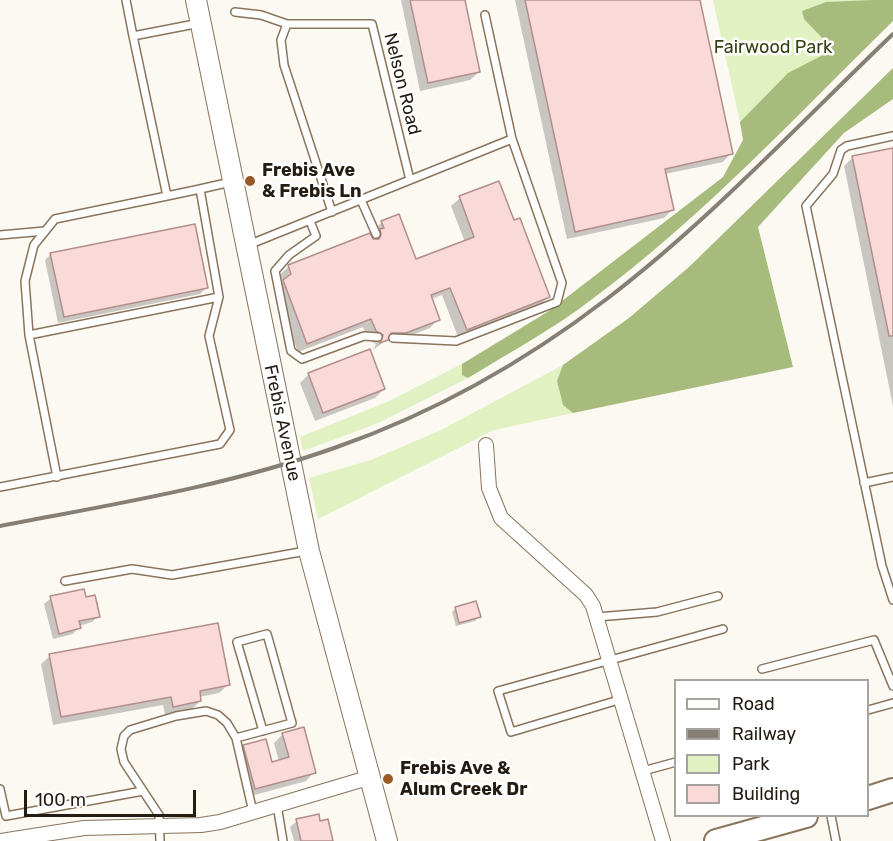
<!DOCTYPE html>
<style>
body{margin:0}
#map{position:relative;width:893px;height:841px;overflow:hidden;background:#fcf8f2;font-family:Rubik,sans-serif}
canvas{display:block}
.legend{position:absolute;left:674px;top:679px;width:195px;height:138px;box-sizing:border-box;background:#fff;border:2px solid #a7a4a0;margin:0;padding:8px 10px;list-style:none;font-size:18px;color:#241c12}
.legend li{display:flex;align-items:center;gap:12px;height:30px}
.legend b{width:30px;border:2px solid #a7a4a0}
.scale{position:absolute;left:24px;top:790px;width:172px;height:27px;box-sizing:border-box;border:3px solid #241c12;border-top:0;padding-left:8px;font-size:18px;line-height:21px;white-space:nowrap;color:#241c12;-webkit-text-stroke:4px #fff;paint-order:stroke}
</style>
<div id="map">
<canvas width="893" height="841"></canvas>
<ul class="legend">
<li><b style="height:8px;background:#fff"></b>Road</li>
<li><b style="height:8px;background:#857f76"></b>Railway</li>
<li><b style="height:16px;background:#e1f1c2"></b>Park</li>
<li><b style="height:16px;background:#fadad8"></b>Building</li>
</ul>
<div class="scale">100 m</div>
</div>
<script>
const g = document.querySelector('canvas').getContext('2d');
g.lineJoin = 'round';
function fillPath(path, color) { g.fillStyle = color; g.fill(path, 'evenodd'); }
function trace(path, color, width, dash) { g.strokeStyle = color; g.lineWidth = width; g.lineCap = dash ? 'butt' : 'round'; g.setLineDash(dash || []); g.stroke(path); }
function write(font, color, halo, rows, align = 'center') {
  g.font = font + ' Rubik,sans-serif'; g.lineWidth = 5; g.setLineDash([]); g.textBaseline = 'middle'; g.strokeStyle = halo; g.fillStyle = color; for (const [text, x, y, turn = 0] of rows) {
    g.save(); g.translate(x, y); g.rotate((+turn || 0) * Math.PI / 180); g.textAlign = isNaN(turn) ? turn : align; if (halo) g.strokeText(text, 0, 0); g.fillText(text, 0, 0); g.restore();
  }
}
const green = new Path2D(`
 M713,0H893V5L744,140Z
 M462,364V374L468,378L378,423L303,451L300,437L387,402Z
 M563,365C557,383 557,399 573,413L494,430L318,519L309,478L371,460L439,431Z`);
const forest = new Path2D(`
 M873,0H893V21C796,116 701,219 591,300C553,329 509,353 468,378L462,375V364L549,311L723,177L743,140L740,122L788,73L823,55L829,45L804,19L802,11L826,2Z
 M893,68V99L844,133L758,227L793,367L573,413L563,405L557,381L563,365L629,318L689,267Z`);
const shadow = new Path2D(`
 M401,0H463L479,72L470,80L420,91Z
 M515,0H698L731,153L723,162L665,174L672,210L664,218L567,239Z
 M893,149V406L844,166L853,157Z
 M460,198L513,222L548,297L540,306L458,337L442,295L431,299L438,319L430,328L396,341H385L373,350L376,344L368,340L363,327L298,352L275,290L283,282L280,275L288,267L369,235L372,240L375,236L373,231L382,222L415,261L465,242L451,206Z
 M51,254L206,288L200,294L58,323L45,260Z
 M309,374L384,389L375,398L315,421L300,383Z
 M51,598L85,599L99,616L92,622L79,626L73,634L53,639L44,604Z
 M456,608L479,617L475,621L456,626L452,612Z
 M50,656L228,685L219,693L199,697L200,701L191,710L165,714L163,705L53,725L41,664Z
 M283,734L314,772L306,781L247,797L236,755L244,747L271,764L279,762L274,743Z
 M297,821L319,822L331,841H294L290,827Z`);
const building = new Path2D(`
 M410,0H465L480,72L428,83Z
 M525,0H700L733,154L665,169L674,210L575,232Z
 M893,148V336H889L852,156Z
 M499,181L514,220L520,218L550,297L467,330L450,288L431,295L440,320L406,333H391L388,340L380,343L383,335L376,331L371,319L307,344L283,280L291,274L288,265L370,233L373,239H379L381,235L380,229L384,228L381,221L399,214L416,259L474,237L459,196Z
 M195,224L208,288L64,317L50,253Z
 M370,349L385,389L323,413L308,373Z
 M84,589L86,597L95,595L100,617L79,621L81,628L59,634L50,596Z
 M476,601L481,617L459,623L455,607Z
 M218,623L230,685L200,691L201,701L173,707L171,697L61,717L49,654Z
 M304,727L316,773L255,789L243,745L266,739L272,762L289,757L282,733Z
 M319,814L320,821L328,819L333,841H301L296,819Z`);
const lane = new Path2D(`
 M126,0L133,36L200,23
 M235,12L261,15L287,24H372L410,180
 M287,24L281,40L284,65L332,212
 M133,36L167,196L200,189
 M893,136L847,146L841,150L833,174L806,206L882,566L893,600
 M361,200L376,234
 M310,221L316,236L289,255L275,271L291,351L302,359L364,336L378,337
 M0,235L45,231
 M248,245L512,139L485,15
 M29,335L25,281L34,245L55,219L167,196
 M393,338L456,341L557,302L562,283L512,139
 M57,477L29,335L219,297
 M864,483L893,477
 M0,487L220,444L230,430L209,336L219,297L200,189L231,182
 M65,581L132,569L172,575L306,551
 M597,617L657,612L718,596
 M762,669L874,640L893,686
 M622,699L511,732L498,691L723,629
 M868,710L893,703
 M236,738L292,723L267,634L237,642L263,731
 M643,771L676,762
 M0,789L6,816L143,791
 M277,805L283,841
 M831,816L836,841
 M160,841L159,815L124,762L121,749L124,736L130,730L176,716L206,711L218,715L227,723L236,738L253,812`);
const street = new Path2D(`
 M486,445L489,488L501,518L586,595L593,606L663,841
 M1,841L84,828L201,825L220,822L371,777`);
const secondary = new Path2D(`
 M196,0L309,551L387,841`);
const primary = new Path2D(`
 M868,798L893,790
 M716,841L806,816`);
const rail = new Path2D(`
 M0,526C114,504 228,486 337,447C434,413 526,361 608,298C710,220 800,123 893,34`);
const markers = [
 [250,181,6,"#9b5926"],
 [388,779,6,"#9b5926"]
];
const parkNames = [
 ["Fairwood Park",773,48]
];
const streetNames = [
 ["Nelson Road",402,84,76],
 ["Frebis Avenue",282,423,78]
];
const poiNames = [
 ["Frebis Ave",262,171],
 ["& Frebis Ln",262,192],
 ["Frebis Ave &",400,769],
 ["Alum Creek Dr",400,790]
];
fillPath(green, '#e1f1c2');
fillPath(forest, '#a7bc7c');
fillPath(shadow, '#0003');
fillPath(building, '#fadad8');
trace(building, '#b28e8c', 1.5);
trace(lane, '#89745c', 10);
trace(street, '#89745c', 16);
trace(secondary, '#89745c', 22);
trace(primary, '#89745c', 26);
trace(lane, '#fff', 7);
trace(street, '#fff', 14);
trace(secondary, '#fff', 20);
trace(primary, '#fff', 22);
trace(rail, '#857f76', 4);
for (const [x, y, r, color] of markers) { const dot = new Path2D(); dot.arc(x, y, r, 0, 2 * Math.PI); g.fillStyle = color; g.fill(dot); trace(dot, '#fff', 2); }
write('18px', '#344112', '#fff', parkNames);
write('18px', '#241c12', '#fff', streetNames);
write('bold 18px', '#241c12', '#fff', poiNames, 'left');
</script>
